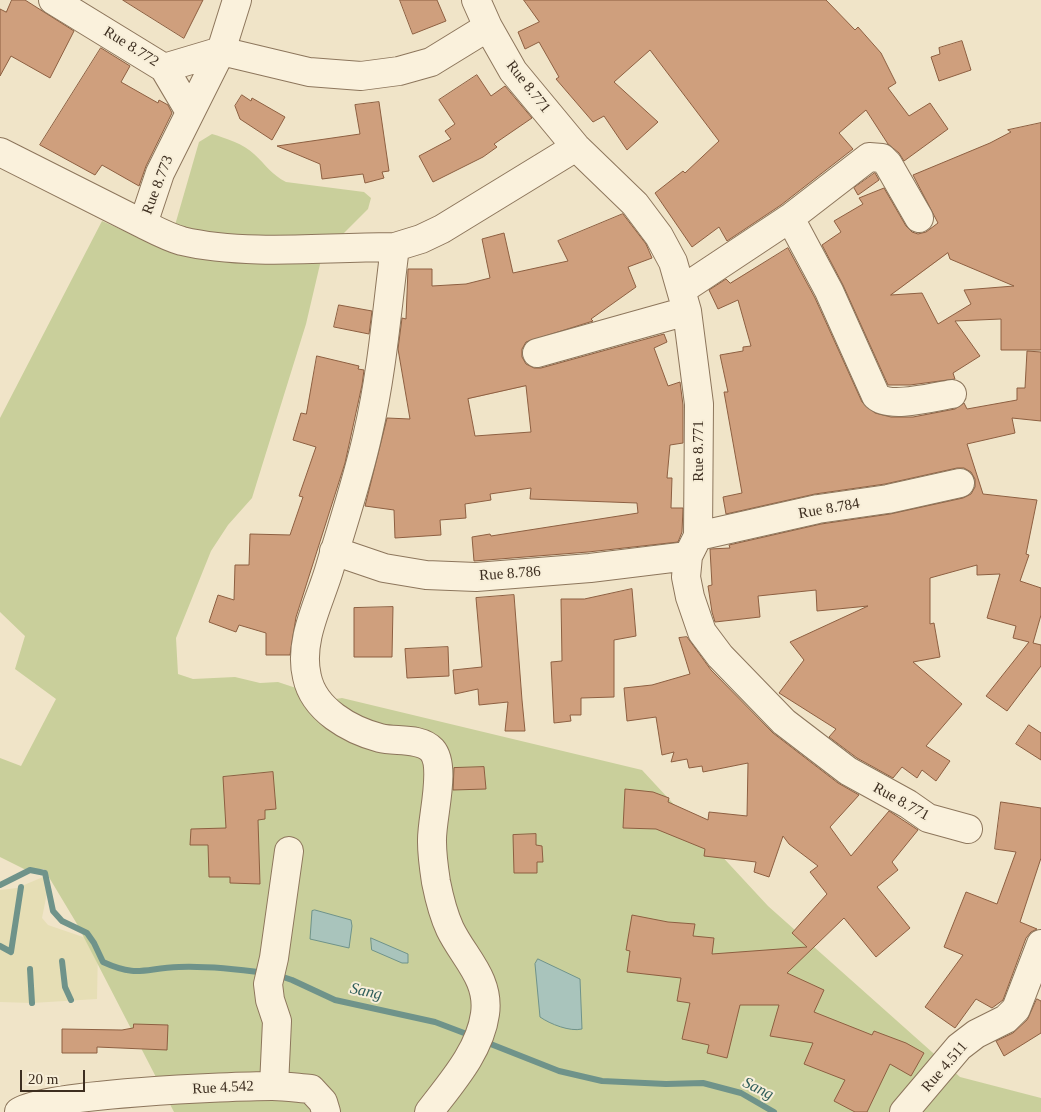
<!DOCTYPE html>
<style>
body{margin:0}
#map{position:relative;width:1041px;height:1112px;overflow:hidden;background:#f0e4c8;font-family:"Times New Roman",serif}
canvas{display:block}
.scale{position:absolute;left:20px;top:1070px;width:65px;height:22px;box-sizing:border-box;border:2px solid #3d2e20;border-top:0;padding-left:6px;font-size:15px;line-height:18px;white-space:nowrap;color:#3d2e20;-webkit-text-stroke:4px #f7eed8;paint-order:stroke}
</style>
<div id="map">
<canvas width="1041" height="1112"></canvas>
<div class="scale">20 m</div>
</div>
<script>
const g = document.querySelector('canvas').getContext('2d');
g.lineJoin = 'round';
function fillPath(path, color) { g.fillStyle = color; g.fill(path, 'evenodd'); }
function trace(path, color, width, dash) { g.strokeStyle = color; g.lineWidth = width; g.lineCap = dash ? 'butt' : 'round'; g.setLineDash(dash || []); g.stroke(path); }
function write(font, color, halo, rows, align = 'center') {
  g.font = font + ' "Times New Roman",serif'; g.lineWidth = 4; g.setLineDash([]); g.textBaseline = 'middle'; g.strokeStyle = halo; g.fillStyle = color; for (const [text, x, y, turn = 0] of rows) {
    g.save(); g.translate(x, y); g.rotate((+turn || 0) * Math.PI / 180); g.textAlign = isNaN(turn) ? turn : align; if (halo) g.strokeText(text, 0, 0); g.fillText(text, 0, 0); g.restore();
  }
}
const farmland = new Path2D(`
 M43,877L47,881L48,888L42,918L48,925L86,938L98,948L97,999L32,1003L0,1002V890L17,888Z`);
const green = new Path2D(`
 M212,134C225,138 244,144 254,154C265,164 272,175 286,182L364,192L371,198L368,209L332,245L321,260L306,324L252,498L228,525L211,551L176,638L178,674L193,679L235,677L260,683L278,682L305,691L311,703L342,698L642,770L768,906L960,1077L1041,1098V1112H174L77,924L44,869H24L0,857V758L21,766L56,699L15,669L25,636L0,612V418L102,221L129,233L171,239L199,142Z`);
const water = new Path2D(`
 M315,910L351,920L352,926L349,948L310,939L312,911Z
 M371,938L408,954V963H402L372,950Z
 M538,959L580,979L582,1029C570,1032 550,1024 540,1017L535,964Z`);
const stream = new Path2D(`
 M0,885L30,870L45,873L53,911L62,921L87,933L94,943L103,962C138,978 144,968 179,967C208,966 236,969 265,973
 M0,946L11,952L21,887
 M62,961L65,987L71,1000
 M30,969L32,1003
 M277,975L292,980L335,1000L435,1022L472,1036
 M483,1041L559,1071L602,1081L666,1084L703,1083L741,1093L774,1112`);
const building = new Path2D(`
 M12,0H25L74,31L50,78L11,56L0,76V9L6,12Z
 M123,0H203L184,38Z
 M400,0H437L446,21L413,34Z
 M524,0H826L855,30L858,27L881,53L896,83L888,88L909,116L930,103L948,129L904,161L899,153L888,144L866,110L839,133L853,149L781,205L727,241L719,227L692,247L655,193L683,171L685,173L719,141L650,50L614,82L658,122L627,150L604,116L593,122L556,79L559,77L539,42L525,49L518,32L539,22Z
 M962,41L971,70L939,81L931,57L940,54L939,48Z
 M101,48L130,66L121,82L158,103L159,100L168,105L172,113L146,166L139,186L102,165L95,175L40,145Z
 M477,75L491,96L505,86L532,118L494,144L497,147L483,157L433,182L419,156L451,139L445,131L455,124L439,100Z
 M242,95L251,101L252,98L285,117L272,140L240,119L235,106Z
 M379,102L389,171L382,172L384,178L365,183L363,174L322,179L320,164L277,146L360,134L355,105Z
 M1041,123V350H1001V319L955,321L980,356L953,373L955,379L910,385H888L843,285L822,245L841,232L834,221L863,204L859,198L884,188L906,226L912,232L918,234L926,232L938,223L913,175L990,143L1011,132L1008,130ZM948,253L950,259L1014,286L964,290L971,304L938,324L922,293L891,295Z
 M875,173L879,180L858,195L854,188Z
 M623,214L646,244L652,258L628,267L636,287L591,319L593,321L526,342L522,349V357L526,364L534,368H541L664,334L667,342L654,348L668,386L680,382L683,405V443L670,445L667,478H672L671,508H683L682,532L678,542L588,552L474,561L472,537L490,534L491,536L638,513L637,503L530,499L531,488L490,494L491,500L465,504L466,518L440,520L441,535L395,538L394,510L365,506L387,418L410,419L398,349L402,318L406,319L408,269H432V286L466,284L490,278L482,239L504,233L513,273L568,261L558,241ZM526,386L531,432L475,436L468,399Z
 M788,248L815,298L862,402L875,413L891,417H913L955,409L964,403L967,409L1017,400V388H1025L1027,351L1041,352V421L1012,418L1015,433L967,444L983,494L1037,500L1026,554L1029,555L1020,581L1041,588V615L1033,643L1041,645V666L1007,711L986,696L1029,642L1013,638L1016,626L987,618L1000,574L977,575V565L930,578V624L934,623L940,657L913,662L962,704L926,746L950,761L936,781L922,770L917,778L902,767L893,778L857,758L829,737L836,729L779,693L804,660L790,642L868,606L817,611L816,590L758,596L760,617L715,622L712,612L708,586L712,585L710,549L730,548L729,545L821,524L890,514L963,498L971,494L975,487V479L971,472L964,468H957L885,484L815,494L726,514L723,497L742,493L724,392H728L720,355L743,351V347L751,346L738,300L718,309L709,290L726,279L730,283Z
 M339,305L372,311L369,334L334,327Z
 M317,356L359,366L358,369L364,370L362,385L345,463L296,617L290,655H266V633L239,625L236,632L209,622L218,595L234,600L235,565H249L250,534L290,535L303,497L299,496L316,447L293,440L301,413L306,414Z
 M632,589L636,636L614,640V697L581,698V715H570L571,721L554,723L551,662L562,661L561,599H584Z
 M514,595L522,700L525,731H505L508,702L479,705L478,689L455,694L453,670L482,667L476,598Z
 M393,607L392,657H354V608Z
 M687,637L711,670L773,733L838,783L859,795L830,827L851,856L889,811L918,830L892,862L898,870L877,887L910,928L876,957L844,918L787,973L824,990L814,1012L872,1035L874,1031L906,1043L924,1053L911,1076L890,1064L867,1112H855L834,1101L845,1080L804,1064L813,1043L770,1036L779,1005H740L727,1058L707,1053L709,1045L682,1039L690,1003L677,1001L681,978L627,972L630,951L626,950L632,915L668,922L695,924L693,936L714,938L712,954L807,947L792,933L827,894L810,872L818,866L789,844L783,836L769,877L754,872L756,862L704,856L705,849L656,829L623,828L625,789L653,792L669,798L668,802L708,820L709,812L747,816L748,763L703,772L702,766L689,768L687,759L671,762L674,752L662,755L656,717L627,721L624,688L652,685L690,674L679,638Z
 M448,647L449,676L407,678L405,649Z
 M1029,725L1041,733V760L1016,744Z
 M484,767L486,789L453,790L454,768Z
 M273,772L276,809L265,810V819L258,820L260,884L230,883V877H209L208,845H190L191,829L226,828L223,777Z
 M1001,802L1041,808V858L1020,922L1037,929L1031,932L1026,938L1003,1000L992,1008L976,999L955,1028L925,1007L963,955L944,947L966,892L997,904L1016,852L995,849Z
 M536,834V845L542,846L543,862H537V873H514L513,835Z
 M1037,999L1041,1001V1033L1004,1056L996,1041L1013,1033L1027,1020Z
 M134,1024L168,1025L167,1050L97,1047V1053H62V1029L122,1030L133,1028Z`);
const minor = new Path2D(`
 M53,0L164,68L190,112
 M476,0L488,27L513,71L576,147L635,204L659,236L673,262L687,311L699,404L698,536L688,556L686,577L690,597L702,632L720,656L784,722L848,771L908,804L928,818L968,829
 M164,68L221,51L309,72L361,76L399,71L431,62L488,27
 M0,152L143,224L160,173L221,51L237,0
 M790,218L829,291L876,396C890,409 933,397 952,394
 M143,224C155,230 168,237 182,241C244,256 330,247 395,247
 M683,289L790,218L869,157L882,158L888,164L919,218
 M537,353L687,311
 M698,536L818,509L888,499L960,483
 M334,551L384,568L426,575L476,577L590,568L688,556
 M274,1086L277,1021L270,1000L268,984L274,958L289,851
 M19,1112C40,1094 234,1086 272,1086C285,1086 298,1088 311,1089L323,1102L326,1112
 M429,1112C451,1083 480,1051 485,1014C490,979 464,958 450,929C444,916 439,897 436,882C434,869 432,855 432,842C431,819 447,767 432,750C420,737 395,742 380,738C350,730 314,710 307,677C298,640 320,602 330,567C343,523 358,479 368,433C382,373 387,309 395,247L421,239L442,229L576,147
 M904,1112L959,1047L976,1034L1006,1019L1016,1009L1041,944`);
const streetNames = [
 ["Rue 8.772",131,47,32],
 ["Rue 8.771",528,87,52],
 ["Rue 8.773",158,185,-69],
 ["Rue 8.771",699,451,-90],
 ["Rue 8.784",829,509,-10],
 ["Rue 8.786",510,574,-4],
 ["Rue 8.771",901,802,29],
 ["Rue 4.511",945,1067,-49],
 ["Rue 4.542",223,1088,-3]
];
const waterNames = [
 ["Sang",366,992,12],
 ["Sang",758,1089,26]
];
fillPath(farmland, '#e6deb5');
fillPath(green, '#c9cf9b');
fillPath(water, '#a9c4bc');
trace(water, '#6f938a', 1);
trace(stream, '#6f938a', 6);
fillPath(building, '#cf9f7d');
trace(building, '#8d5f41', 1);
trace(minor, '#8d765c', 30);
trace(minor, '#faf1dc', 28);
write('15px', '#3d2e20', '#f7eed8', streetNames);
write('italic 16px', '#2f5d5a', '#f7eed8', waterNames);
</script>
